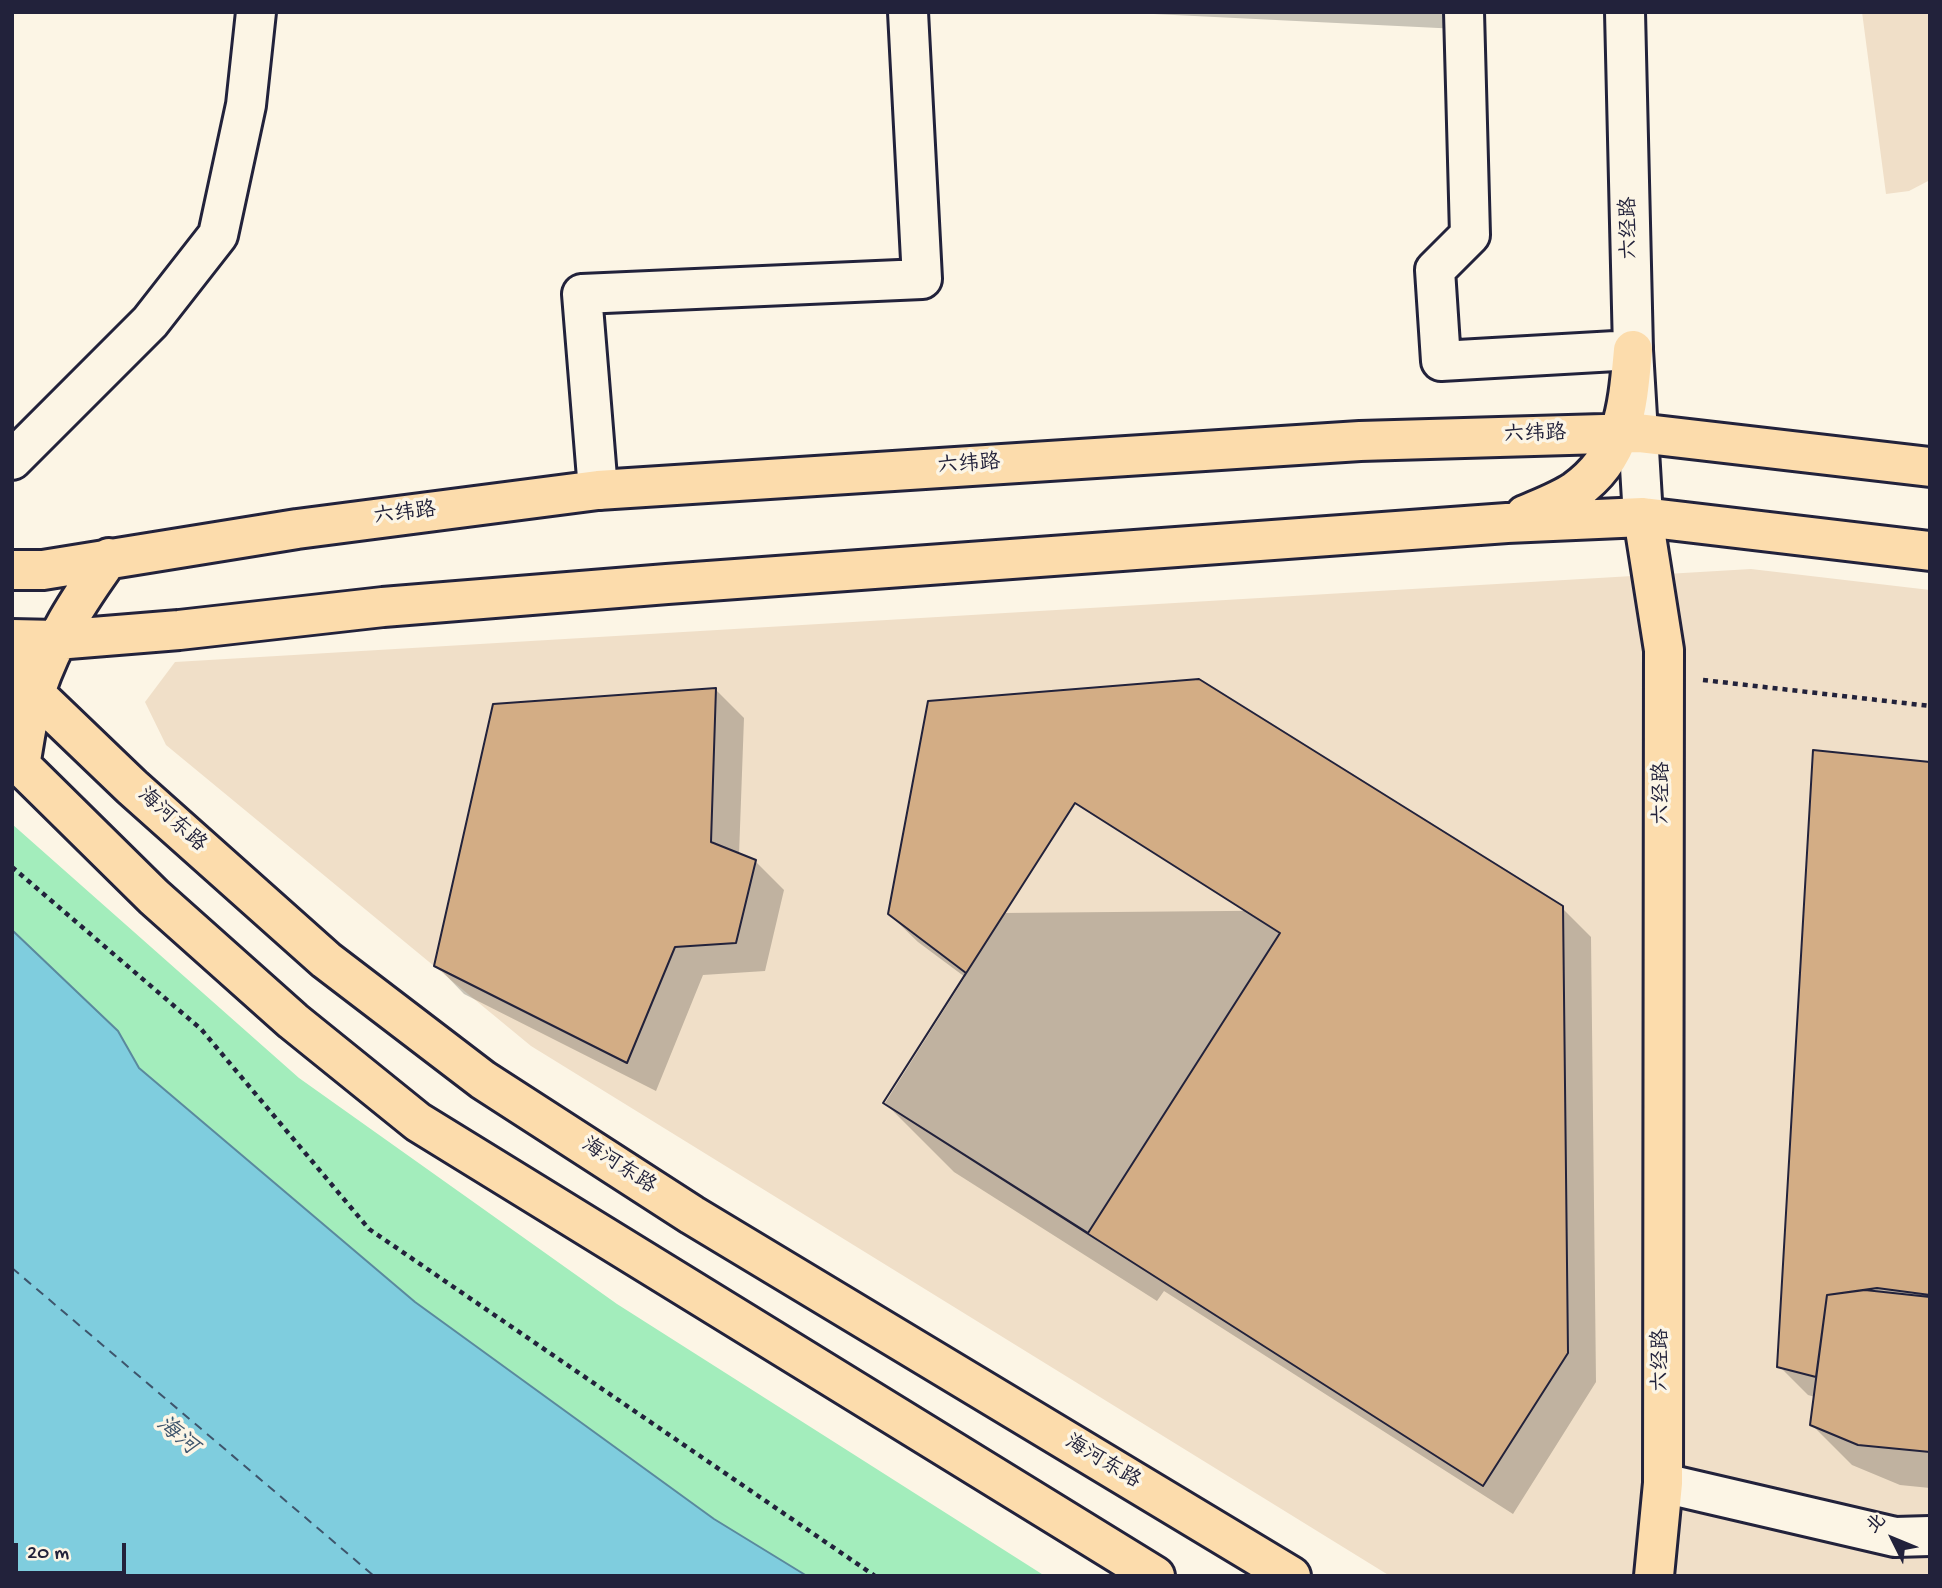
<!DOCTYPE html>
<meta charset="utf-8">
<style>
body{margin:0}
#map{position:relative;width:1942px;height:1588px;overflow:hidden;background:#fcf5e5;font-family:"Gochi Hand","LXGW WenKai TC",sans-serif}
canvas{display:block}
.frame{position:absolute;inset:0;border:14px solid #22223b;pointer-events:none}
.north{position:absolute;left:1858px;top:1504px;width:70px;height:70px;-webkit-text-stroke:5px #fcf5e5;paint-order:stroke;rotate:313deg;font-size:19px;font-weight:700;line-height:28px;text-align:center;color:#22223b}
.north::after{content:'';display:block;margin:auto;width:24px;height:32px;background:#22223b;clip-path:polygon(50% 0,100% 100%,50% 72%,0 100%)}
.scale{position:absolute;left:14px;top:1543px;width:112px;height:32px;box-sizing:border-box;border:4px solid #22223b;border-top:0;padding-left:9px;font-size:21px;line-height:24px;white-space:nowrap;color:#22223b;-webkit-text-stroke:5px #fcf5e5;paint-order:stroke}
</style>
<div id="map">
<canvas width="1942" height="1588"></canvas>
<div class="frame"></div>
<div class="north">北</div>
<div class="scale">20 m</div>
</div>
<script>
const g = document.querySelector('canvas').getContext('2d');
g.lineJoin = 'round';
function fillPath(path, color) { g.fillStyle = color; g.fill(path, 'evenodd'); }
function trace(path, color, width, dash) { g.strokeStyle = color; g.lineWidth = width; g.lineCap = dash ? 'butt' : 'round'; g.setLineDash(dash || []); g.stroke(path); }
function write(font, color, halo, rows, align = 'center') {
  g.font = font + ' "Gochi Hand","LXGW WenKai TC",sans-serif'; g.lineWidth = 7; g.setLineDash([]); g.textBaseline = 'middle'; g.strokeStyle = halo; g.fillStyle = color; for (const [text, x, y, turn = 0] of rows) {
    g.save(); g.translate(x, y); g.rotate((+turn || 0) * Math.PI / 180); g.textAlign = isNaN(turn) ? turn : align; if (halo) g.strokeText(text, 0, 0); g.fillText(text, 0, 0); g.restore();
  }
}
const built = new Path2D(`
 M1862,12H1930V180L1909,191L1886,194Z
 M1751,569L1930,590V1576H1390L531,1046L166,745L145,702L175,662Z`);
const green = new Path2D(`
 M12,824L299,1078L617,1304L1045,1576H12Z`);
const water = new Path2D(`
 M12,930L118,1031L139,1068L415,1302L714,1519L807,1576H12Z`);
const shadow = new Path2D(`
 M1113,12H1480L1479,30Z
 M716,690L744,718L739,855L755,861L784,890L765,971L703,975L656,1091L464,994L436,965Z
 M1930,764V1488L1900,1485L1852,1465L1811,1424L1815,1397L1808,1395L1779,1366Z
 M1562,908L1591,937L1596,1382L1513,1514L1164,1291L1157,1301L954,1172L885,1103L965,977L918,942L889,914Z`);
const ferry = new Path2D(`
 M12,1268L374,1576`);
const building = new Path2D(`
 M1199,679L1563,906L1568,1353L1483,1486L883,1103L966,973L888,914L928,701Z
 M716,688L711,842L756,860L736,943L675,947L627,1063L434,966L493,704Z
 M1813,750L1930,762V1297L1865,1290L1827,1295L1816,1377L1777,1367Z
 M1075,803L1280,933L1088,1233L883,1103Z
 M1877,1288L1930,1295V1452L1858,1445L1810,1425L1827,1295Z`);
const path = new Path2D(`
 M1703,680L1930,706
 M12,867L201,1029L369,1229L875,1576`);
const minor = new Path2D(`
 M1464,12L1470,235L1435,270L1441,361L1633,350
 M1625,12L1633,350L1643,517
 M12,460L150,322L218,235L246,105L256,12
 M598,490L582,294L922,279L908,12
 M1663,1483L1895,1537L1930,1536`);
const major = new Path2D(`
 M1525,515C1541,508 1560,501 1575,491C1625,456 1628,405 1633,350
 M1643,517L1664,650L1663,1483L1654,1576
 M12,570H43L297,529L598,490L1360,441L1638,433L1930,467
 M12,639L56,640L179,630L383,607L667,584L1507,523L1643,517L1930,551
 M12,668L34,693L132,787L326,960L483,1080L692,1215L1291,1576
 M12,757L154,897L293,1021L418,1122L1155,1576
 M20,765C25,740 27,714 36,690C53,640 78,601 109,558`);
const streetNames = [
 ["六经路",1631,228,-91],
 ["六纬路",1535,436,-2],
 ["六纬路",969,466,-4],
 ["六纬路",405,515,-7],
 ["六经路",1664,793,-90],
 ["海河东路",171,821,42],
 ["海河东路",618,1167,33],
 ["六经路",1663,1360,-90],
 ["海河东路",1102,1463,31]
];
const waterNames = [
 ["海河",176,1437,40]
];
fillPath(built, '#f0dfc8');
fillPath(green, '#a3edbc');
fillPath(water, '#7fcdde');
trace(water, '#5a899d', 2);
fillPath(shadow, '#0003');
trace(ferry, '#3e556c', 2, [9, 7]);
fillPath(building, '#d3ad85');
trace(building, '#22223b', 2);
trace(minor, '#22223b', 44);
trace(major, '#22223b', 44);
trace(path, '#22223b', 4.5, [5, 5]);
trace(minor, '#fcf5e5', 38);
trace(major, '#fcdcac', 38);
write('21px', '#22223b', '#fcf5e5', streetNames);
write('italic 23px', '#3e556c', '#fcf5e5', waterNames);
</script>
